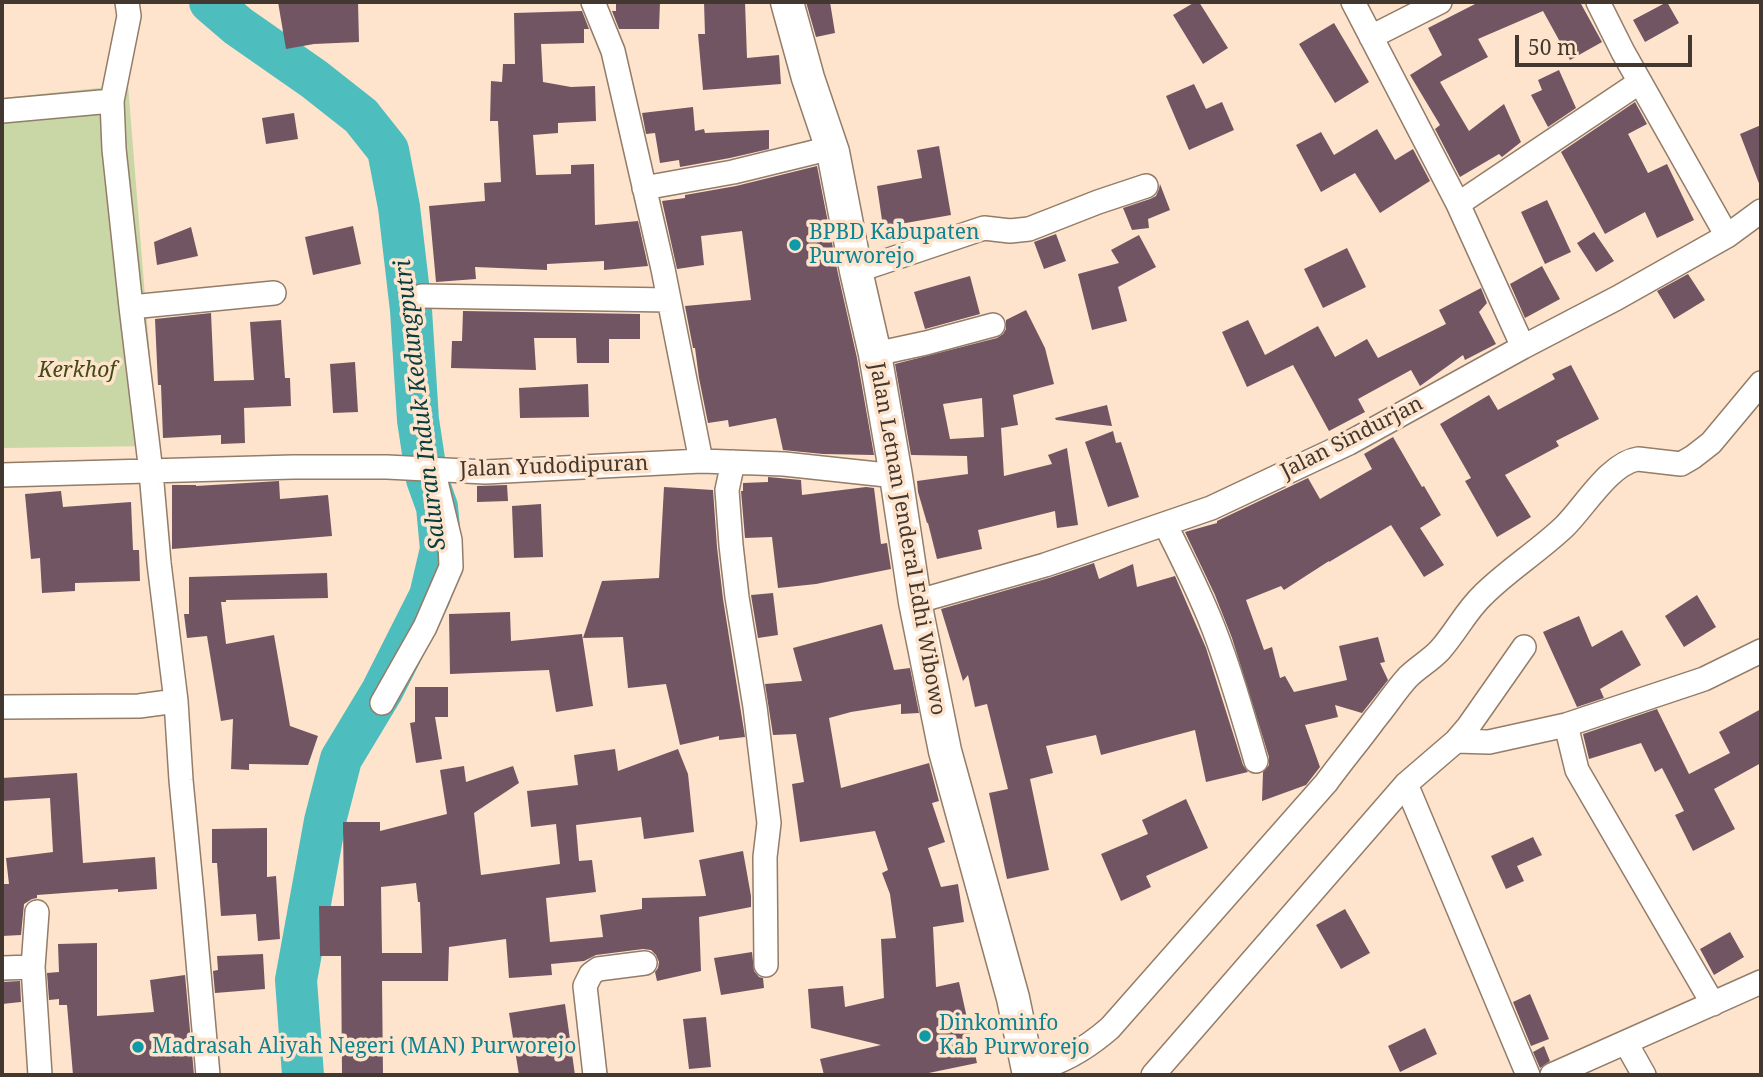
<!DOCTYPE html>
<style>
body{margin:0}
#map{position:relative;width:1763px;height:1077px;overflow:hidden;background:#fee4cd;font-family:"Noto Serif",serif}
canvas{display:block}
.frame{position:absolute;inset:0;border:4px solid #42382f;pointer-events:none}
.scale{position:absolute;left:1515px;top:35px;width:177px;height:32px;box-sizing:border-box;border:4px solid #42382f;border-top:0;padding-left:9px;font-size:21px;line-height:24px;white-space:nowrap;color:#42382f;-webkit-text-stroke:5px #fee4cd;paint-order:stroke}
</style>
<div id="map">
<canvas width="1763" height="1077"></canvas>
<div class="frame"></div>
<div class="scale">50 m</div>
</div>
<script>
const g = document.querySelector('canvas').getContext('2d');
g.lineJoin = 'round';
function fillPath(path, color) { g.fillStyle = color; g.fill(path, 'evenodd'); }
function trace(path, color, width, dash) { g.strokeStyle = color; g.lineWidth = width; g.lineCap = dash ? 'butt' : 'round'; g.setLineDash(dash || []); g.stroke(path); }
function write(font, color, halo, rows, align = 'center') {
  g.font = font + ' "Noto Serif",serif'; g.lineWidth = 7; g.setLineDash([]); g.textBaseline = 'middle'; g.strokeStyle = halo; g.fillStyle = color; for (const [text, x, y, turn = 0] of rows) {
    g.save(); g.translate(x, y); g.rotate((+turn || 0) * Math.PI / 180); g.textAlign = isNaN(turn) ? turn : align; if (halo) g.strokeText(text, 0, 0); g.fillText(text, 0, 0); g.restore();
  }
}
const green = new Path2D(`
 M128,85L157,446L2,448V98Z`);
const river = new Path2D(`
 M210,2L238,26L314,79L361,116L388,150L399,207L411,310L418,420L427,479L437,507L441,549L430,596L382,691L341,759L325,821L296,980L303,1075`);
const building = new Path2D(`
 M278,2H358L359,42L314,44L286,49Z
 M616,2H660L659,29H619L612,11H616Z
 M704,2H745L747,58L779,55L781,84L703,90L698,34H705Z
 M806,2H830L835,33L816,37Z
 M1195,2H1199L1228,48L1203,64L1173,15Z
 M1479,2H1580L1602,42L1570,60L1543,11L1478,39L1488,57L1440,82L1469,131L1504,104L1521,142L1502,157L1499,154L1460,177L1435,129L1440,125L1410,75L1442,55L1428,28Z
 M1667,2L1679,23L1645,42L1633,20Z
 M582,11L589,29H584V43L541,44L543,82L571,87L595,86L596,121L558,123V133L533,135L536,175L571,174V165L594,164L595,225L638,221L648,266L604,270V261L547,264V270L475,267L476,279L436,282L429,206L485,201L484,183L501,182L498,121H490L491,81L502,82L503,64H515L514,13Z
 M1334,23L1369,82L1335,103L1299,44Z
 M1559,70L1576,108L1548,127L1531,95L1542,90L1538,80Z
 M1194,84L1206,109L1222,102L1234,130L1189,150L1166,96Z
 M1635,102L1647,124L1628,134L1648,173L1667,164L1694,220L1657,238L1645,212L1605,234L1561,152Z
 M693,107L695,131L704,129L705,133L769,130V149L730,158L680,167L679,160L660,163L655,133L646,134L642,113Z
 M294,113L298,139L266,144L262,118Z
 M1761,125V186H1760L1740,134Z
 M1377,129L1395,160L1413,149L1430,181L1380,213L1355,173L1321,192L1296,145L1321,132L1334,155Z
 M939,146L951,215L883,227L877,186L922,178L917,150Z
 M817,166L838,274L857,358L874,455L823,454L783,450L776,418L729,427L728,420L708,423L699,378L695,348H693L685,306L751,300L742,231L701,236L704,265L677,269L662,201L685,198V195L736,186Z
 M1160,184L1170,210L1148,219L1149,228L1132,230L1123,208L1150,199L1156,196L1159,189Z
 M1547,200L1571,252L1545,264L1521,212Z
 M353,226L361,264L313,275L305,237Z
 M191,227L198,256L157,265L154,242Z
 M1594,232L1614,261L1596,272L1577,243Z
 M1056,234L1066,261L1044,269L1034,242Z
 M1139,235L1156,267L1118,287L1127,321L1092,330L1078,274L1119,263L1111,250Z
 M1347,248L1366,287L1323,308L1304,269Z
 M1542,266L1560,299L1525,318L1510,284Z
 M1688,274L1705,300L1674,319L1657,291Z
 M970,276L980,314L925,329L914,292Z
 M1481,288L1487,303L1479,312L1496,344L1465,360L1463,355L1420,386L1411,370L1358,399L1365,412L1329,431L1293,365L1247,387L1222,332L1248,320L1265,355L1318,326L1335,357L1367,339L1378,358L1446,324L1439,310Z
 M1026,310L1045,348L1054,384L1013,395L1018,425L1001,428L1004,476L1052,464L1048,455L1067,448L1078,525L1057,528L1055,511L978,530L982,549L937,559L928,523H927L918,492L917,481L968,474L967,456L911,455L895,364L997,338L1003,334L1006,329V320ZM982,398L984,437L950,439L943,404Z
 M463,311L640,314V339H609V363H577L576,338H534L536,370L451,368L452,341H462Z
 M211,313L214,381L254,380L250,322L281,320L285,378H290L291,406L244,408L245,443L221,444V435L163,438L161,385H158L155,319Z
 M355,362L358,412L333,413L330,364Z
 M1571,365L1599,419L1556,441L1559,446L1505,475L1531,517L1497,537L1465,481L1471,478L1440,424L1489,395L1498,410L1555,379L1552,374Z
 M588,384L589,417L520,418L519,388Z
 M1107,405L1112,426L1056,420L1055,418Z
 M1113,431L1116,443L1121,442L1139,497L1108,507L1085,442Z
 M1393,437L1422,487L1424,486L1441,515L1420,528L1444,565L1424,577L1391,525L1329,562V561L1284,590L1281,586L1246,600L1264,650L1272,647L1280,678L1285,676L1294,692L1347,680L1339,646L1378,637L1385,662L1380,663L1388,680L1362,713L1335,705L1338,717L1305,725L1320,767L1306,785L1262,801L1263,772L1269,765V757L1232,638L1215,595L1185,532L1217,523V521L1308,478L1320,499L1372,469L1364,454Z
 M768,477L801,480L802,495L866,487L874,488L881,544L887,543L891,569L816,584L778,588L772,537L745,538L741,491H743V483L768,482Z
 M279,481L280,499L328,495L332,536L172,549V485H196V486Z
 M507,485L508,501L477,502V486Z
 M664,487L713,490L717,547L723,599L745,737L719,740V736L680,745L666,684L628,688L623,637L583,638L602,581L659,578Z
 M61,491L63,507L131,502L133,550H139L140,581L75,583V591L42,593L40,558L31,559L25,494Z
 M541,504L543,557L514,558L512,506Z
 M1094,563L1099,579L1133,564L1137,587L1175,576L1206,648L1243,765L1248,772L1206,782L1195,730L1101,755L1096,735L1046,746L1053,773L1030,779L1049,870L1007,879L989,793L1008,789L987,704L975,707L968,675L963,681L941,609L1049,578Z
 M327,573L328,598L226,600V602H221L226,644L274,635L290,726L318,736L308,765L249,764V770L231,769L233,719L221,721L207,636L187,638L184,614H189V577Z
 M773,593L778,635L758,638L751,595Z
 M1697,595L1716,627L1684,647L1665,616Z
 M510,612L511,641L582,634L593,706L556,712L549,670L450,674L449,614Z
 M1579,616L1592,647L1622,630L1641,665L1600,689L1604,698L1577,707L1543,632Z
 M882,624L894,670L910,668L919,713L901,714V704L851,712L829,718L841,788L929,763L939,801L932,803L945,842L928,848L941,887L958,884L964,922L933,927L936,987L959,982L977,1063L919,1075H824L820,1059L881,1045L811,1028L808,989L843,986L845,1007L884,998L881,939L896,938L890,894L882,873L888,870L875,831L800,842L792,784L804,782L796,734L773,735L765,684L802,681L793,648Z
 M415,687H448V717H435L442,759L416,763L410,723L415,722Z
 M1657,709L1689,774L1730,753L1719,732L1761,709V763L1714,789L1735,829L1693,851L1675,815L1684,811L1662,768L1655,772L1641,743L1589,759L1583,734Z
 M615,749L618,771L678,749L688,774L694,832L644,839L641,817L576,825L579,861L592,860L596,892L546,898L550,942L603,937L600,915L642,909V898L706,896L699,860L743,851L751,896V907L699,917L701,971L657,981L655,972L658,968L659,962L656,955L651,950L643,949L596,955L584,961L551,964L552,975L509,978L506,939L449,947L448,981H382L383,1075H342L341,956H320L319,906H344L343,822H380V831L447,814L440,770L464,766L466,782L513,766L519,783L474,813L481,875L560,864L556,824L531,827L527,791L578,785L574,755ZM416,883L418,902H420L422,953H382L381,887Z
 M77,773L83,863L155,857L157,889L118,892V889L37,895V898L32,899L24,904L21,935L2,936V884H9L6,858L53,852L50,798L2,801V778Z
 M1186,799L1208,848L1146,876L1151,887L1121,901L1101,854L1148,834L1142,820Z
 M267,828V877L276,876L280,939L258,941L256,914L221,916L217,863H212V829Z
 M1533,837L1542,855L1517,866L1524,881L1506,889L1491,856Z
 M1345,909L1370,953L1341,969L1316,925Z
 M1730,932L1744,957L1714,975L1700,949Z
 M97,943V1016L154,1012L150,980L185,975L194,1075H73L67,1005H59V999L49,1000L47,973L59,972L58,944Z
 M752,952L754,971L759,977L763,978L764,988L721,995L714,958Z
 M263,954L265,989L215,993L213,971L218,970L217,956Z
 M20,981L21,1002L2,1004V982Z
 M1530,994L1549,1039L1531,1046L1513,1002Z
 M565,1004L575,1075H519L509,1013Z
 M706,1017L711,1067L689,1069L683,1019Z
 M1425,1028L1437,1054L1400,1072L1388,1046Z
 M1544,1046L1550,1061L1540,1068L1533,1052Z`);
const street = new Path2D(`
 M127,2L129,16L112,101L114,149L131,307L151,472L159,563L176,701L181,780L193,905L208,1075
 M593,2L613,51L663,269L701,461
 M1353,2L1458,204L1523,347
 M1598,2L1623,52L1727,236
 M1371,37L1440,2
 M2,111L112,101
 M644,188L733,172L831,148
 M1458,204L1640,82
 M856,271L984,228L1010,231L1029,229L1098,202L1146,186
 M422,296L669,300
 M131,307L274,293
 M875,354L926,343L993,325
 M733,462L727,490L731,545L737,597L755,707L769,823L765,857L766,965
 M2,475L293,467H387L485,472L701,461L784,464L896,476
 M1165,524C1182,558 1199,591 1213,627C1230,670 1243,716 1256,761
 M915,602L1045,565L1211,508L1349,443L1523,347L1617,298L1727,236L1761,211
 M382,703L425,627L451,567L450,540L433,469
 M2,707L139,706L176,701
 M1566,725L1577,770L1713,1004
 M1456,741L1489,742L1566,725L1704,679L1761,651
 M1406,784L1528,1075
 M33,967L37,912
 M2,968L33,967L40,1075
 M1626,1043L1644,1075
 M1028,1071C1059,1065 1087,1048 1110,1028L1326,783C1342,761 1359,741 1375,719C1386,706 1396,690 1408,677C1418,667 1431,660 1440,650C1456,632 1466,611 1483,595C1508,570 1539,551 1565,526C1585,506 1610,463 1638,459L1681,464L1693,457L1711,443L1761,383
 M595,1075L585,986L591,974L598,969L645,963
 M1153,1075L1406,784L1456,741L1468,727L1524,647
 M1552,1075L1761,982`);
const secondary = new Path2D(`
 M787,2L808,78L833,152L856,271L875,354L896,476L915,602L945,751L1013,998L1029,1075`);
const markers = [
 [795,245,7,"#0f9aa8"],
 [925,1036,7,"#0f9aa8"],
 [138,1047,7,"#0f9aa8"]
];
const cultureNames = [
 ["BPBD Kabupaten",809,233],
 ["Purworejo",809,257],
 ["Dinkominfo",939,1024],
 ["Kab Purworejo",939,1048],
 ["Madrasah Aliyah Negeri (MAN) Purworejo",152,1047]
];
const parkNames = [
 ["Kerkhof",77,371]
];
const streetNames = [
 ["Jalan Sindurjan",1352,438,-27],
 ["Jalan Yudodipuran",554,467,-2],
 ["Jalan Letnan Jenderal Edhi Wibowo",907,539,80]
];
const waterNames = [
 ["Saluran Induk Kedungputri",421,405,-97]
];
fillPath(green, '#c9d6a6');
trace(river, '#4ebdbd', 42);
fillPath(building, '#715563');
trace(street, '#937c68', 26);
trace(secondary, '#937c68', 35);
trace(street, '#fff', 23);
trace(secondary, '#fff', 32);
for (const [x, y, r, color] of markers) { const dot = new Path2D(); dot.arc(x, y, r, 0, 2 * Math.PI); g.fillStyle = color; g.fill(dot); trace(dot, '#fee4cd', 2.5); }
write('21px', '#0d838f', '#fee4cd', cultureNames, 'left');
write('italic 21px', '#404b15', '#fee4cd', parkNames);
write('21px', '#42382f', '#fee4cd', streetNames);
write('italic 23px', '#073d3d', '#fee4cd', waterNames);
</script>
